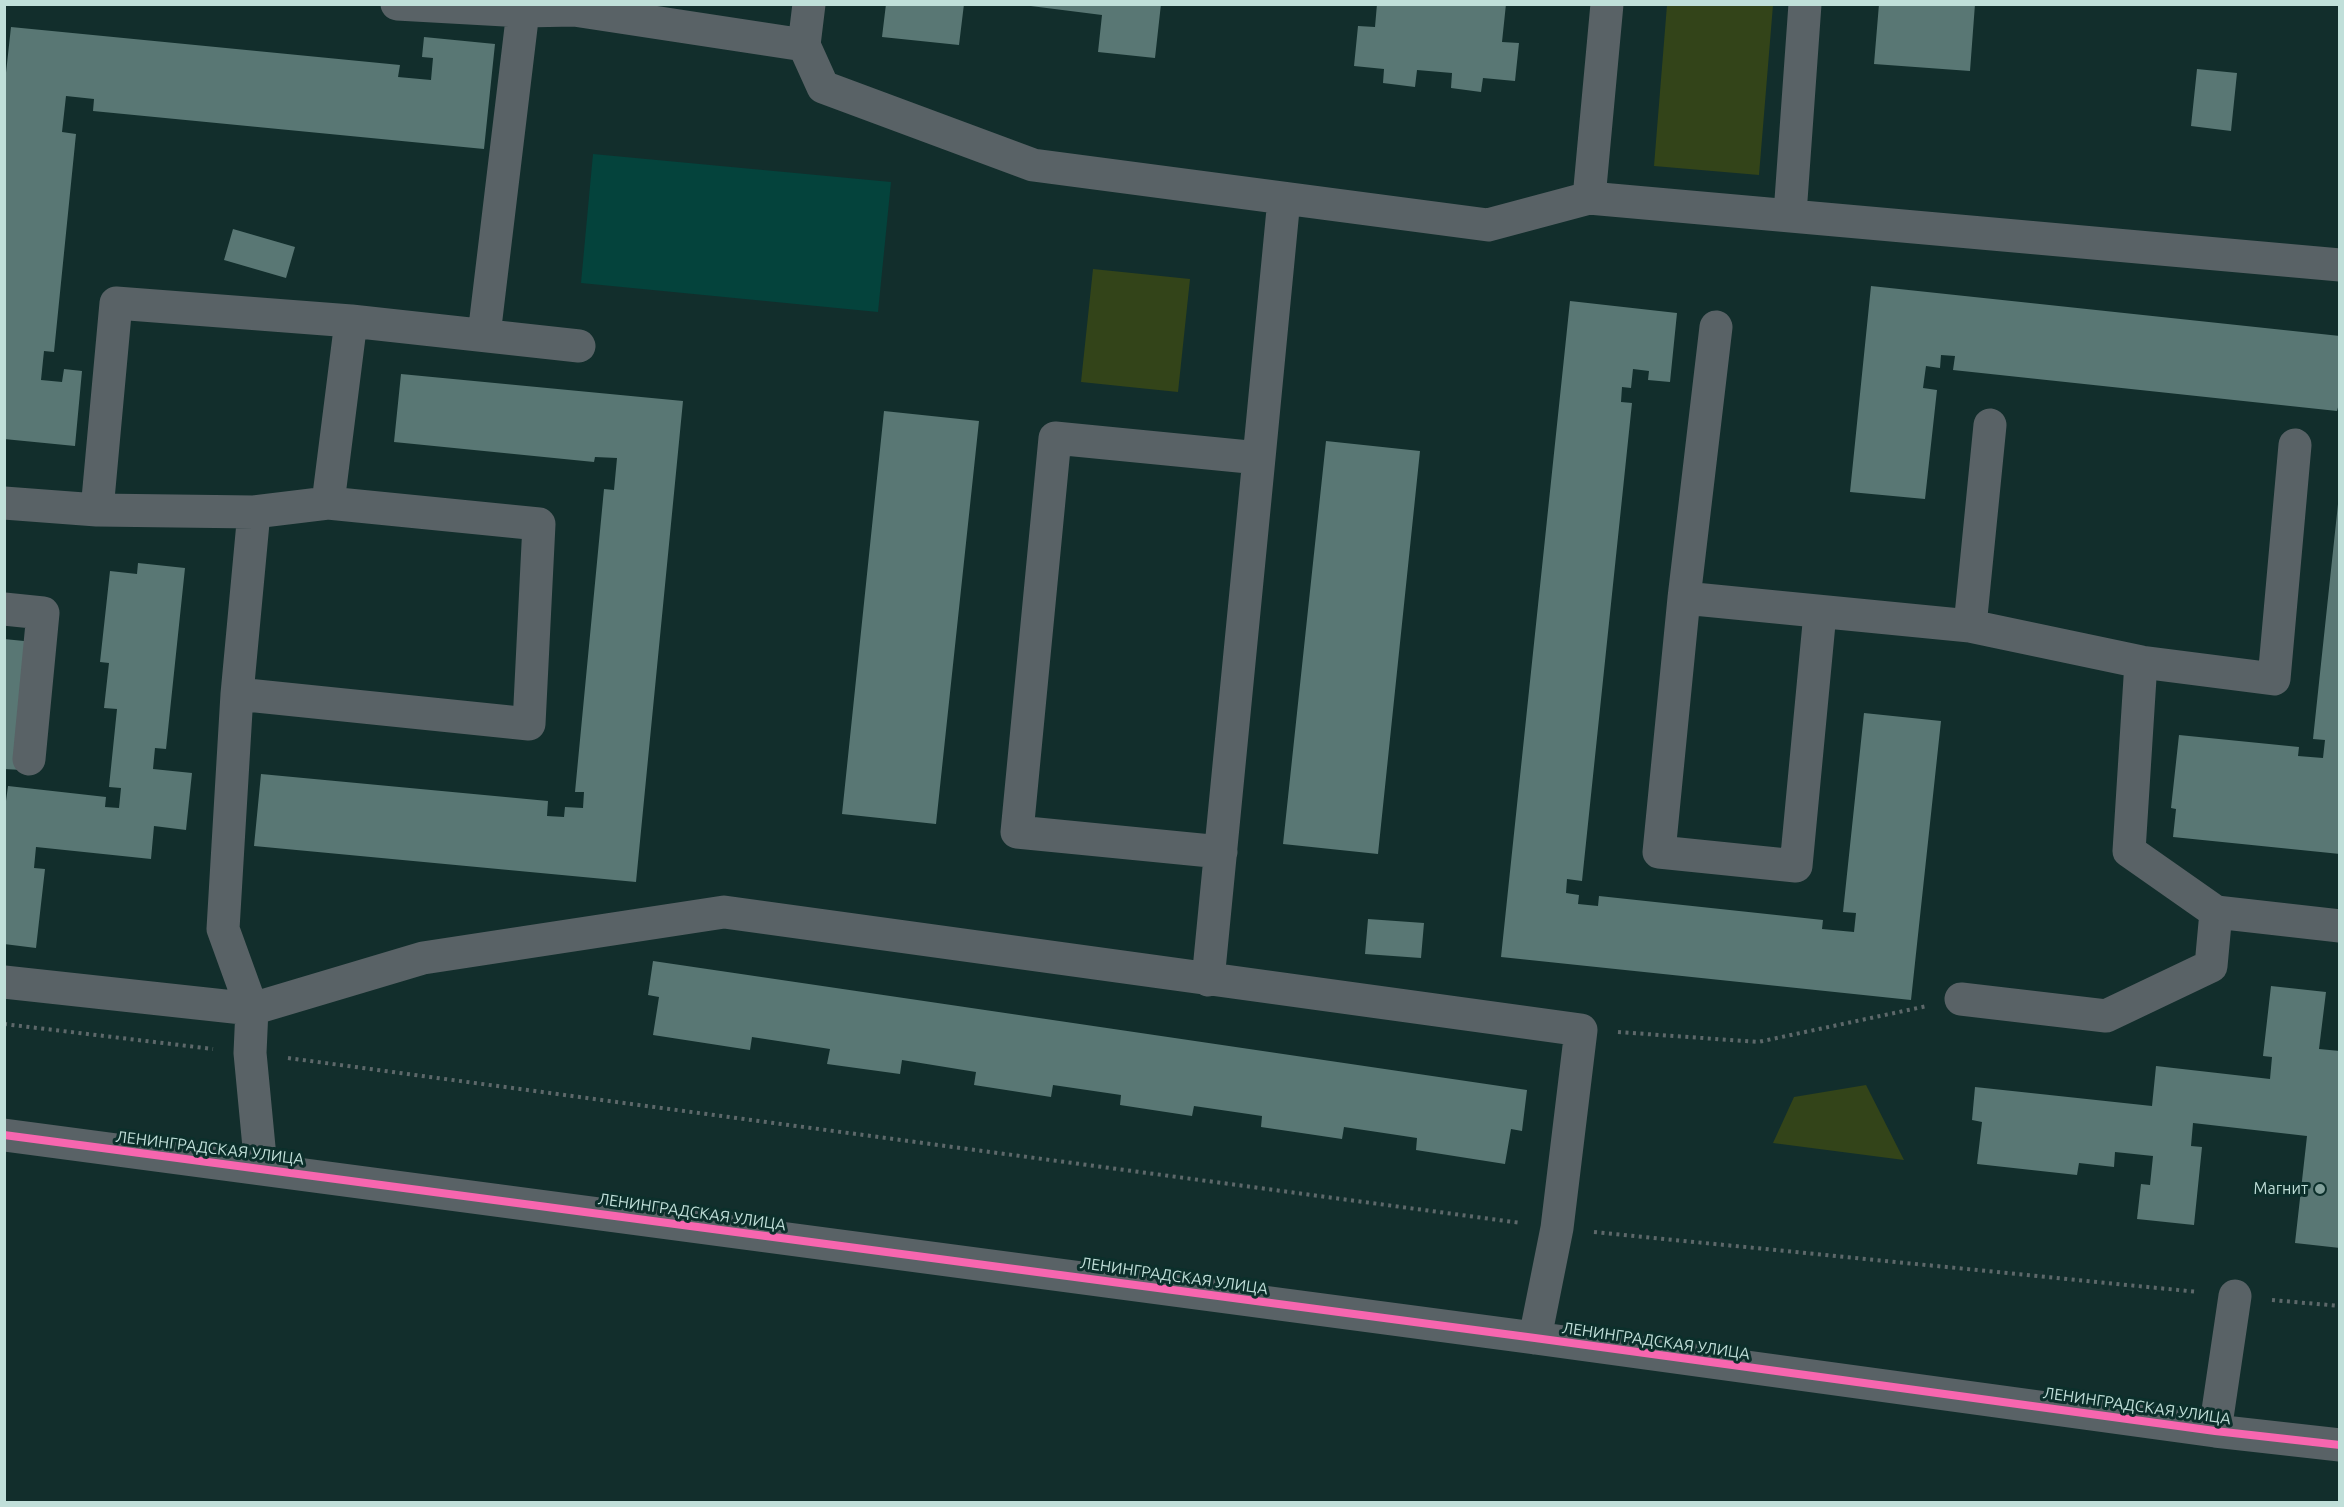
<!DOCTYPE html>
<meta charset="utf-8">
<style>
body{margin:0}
#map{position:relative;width:2344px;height:1507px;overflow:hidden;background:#122e2c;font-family:Ubuntu,sans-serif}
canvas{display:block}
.frame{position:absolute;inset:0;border:6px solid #c0dfd9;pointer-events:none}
</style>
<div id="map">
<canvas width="2344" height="1507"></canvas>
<div class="frame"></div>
</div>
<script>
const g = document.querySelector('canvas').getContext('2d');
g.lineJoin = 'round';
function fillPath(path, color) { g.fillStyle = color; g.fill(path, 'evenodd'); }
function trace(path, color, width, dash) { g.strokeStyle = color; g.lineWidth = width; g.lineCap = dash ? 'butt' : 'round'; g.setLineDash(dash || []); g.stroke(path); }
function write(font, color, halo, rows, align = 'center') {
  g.font = font + ' Ubuntu,sans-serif'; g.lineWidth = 6; g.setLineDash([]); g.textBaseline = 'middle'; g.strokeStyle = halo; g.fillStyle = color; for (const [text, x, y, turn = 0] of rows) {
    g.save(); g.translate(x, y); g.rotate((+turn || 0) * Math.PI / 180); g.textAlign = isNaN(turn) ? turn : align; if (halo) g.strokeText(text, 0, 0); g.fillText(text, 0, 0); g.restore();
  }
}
const built = new Path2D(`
 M593,154L891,182L878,312L581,283Z`);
const green = new Path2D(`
 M1667,5H1773L1759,175L1654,166Z
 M1093,269L1190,279L1178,392L1081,382Z
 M1866,1085L1904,1160L1773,1143L1794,1097Z`);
const building = new Path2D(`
 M886,4H964L959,45L882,37Z
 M1015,4H1161L1155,58L1098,52L1102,15Z
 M1377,4H1506L1502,42L1519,43L1515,81L1483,78L1481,92L1451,88L1452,73L1417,70L1415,87L1383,83L1384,69L1354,66L1358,26L1375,27Z
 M1879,4H1975L1970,71L1874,64Z
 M11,27L400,65L398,77L431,80L433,58L422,57L424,37L495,44L484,149L93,111L94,99L66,96L62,132L76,134L54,352L44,351L41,380L62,382L64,369L82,371L75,446L4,439V91Z
 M2197,69L2237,73L2231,131L2191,126Z
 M233,229L295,247L286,278L224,260Z
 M1871,286L2340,336V400L2337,411L1953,370L1955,356L1941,355L1940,368L1926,366L1923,388L1937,390L1925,499L1850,492Z
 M1570,301L1677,313L1670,382L1648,380L1649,371L1633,369L1631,388L1622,387L1621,402L1632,403L1582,881L1567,879L1566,893L1579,895L1578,904L1598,906L1599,896L1823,920L1822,929L1854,932L1856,913L1843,912L1864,713L1941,721L1911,1000L1501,957Z
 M401,374L683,401L636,882L254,846L261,774L548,801L547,816L564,817L565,807L583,808L584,792H575L604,489L614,490L617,458L595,457L594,462L394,442Z
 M884,411L979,421L936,824L842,814Z
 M1326,441L1420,451L1378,854L1283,844Z
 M2338,504L2340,854L2173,837L2176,809L2171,808L2179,735L2299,747L2298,756L2323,758L2325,740L2313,739Z
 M138,563L185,568L166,749L155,748L153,769L192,773L186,830L154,826L151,859L36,847L34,868L45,869L36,948L4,944V816L8,786L106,797L105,807L119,808L121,788L109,787L117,709L104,708L109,663L100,662L110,571L137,574Z
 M4,639L34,642L22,770L4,769Z
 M1368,919L1424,923L1421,958L1365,954Z
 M653,961L1527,1090L1522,1131L1511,1129L1505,1164L1416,1150L1417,1138L1344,1127L1342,1139L1261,1127L1262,1116L1194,1106L1192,1116L1120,1105L1121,1095L1053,1085L1051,1097L974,1085L976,1072L902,1060L900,1074L827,1064L830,1049L752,1037L750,1050L653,1035L659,997L648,995Z
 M2271,986L2326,992L2319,1049L2340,1051V1248L2295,1243L2307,1136L2193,1123L2191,1146L2202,1147L2194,1225L2137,1219L2141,1184L2150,1185L2153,1156L2115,1152L2114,1167L2079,1163L2077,1175L1977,1164L1982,1122L1972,1120L1975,1087L2152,1106L2156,1066L2270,1079L2272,1057L2263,1056Z`);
const path = new Path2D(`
 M4,1024L213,1049
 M1618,1032L1758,1042L1927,1006
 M288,1058L1521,1223
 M1594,1232L2198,1292
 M2272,1300L2340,1306`);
const minor = new Path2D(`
 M397,4L523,11L574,10L804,45L823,87L1033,165L1488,225L1589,198L2340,265
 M804,45L809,4
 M1589,198L1607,4
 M1790,214L1805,4
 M1716,327L1684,598L1970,626L2141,662
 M484,335L523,11
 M1259,458L1284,199
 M4,503L97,510L254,512
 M328,503L351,321L579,346
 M97,510L116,303L351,321
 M1684,598L1659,852L1796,866L1820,613
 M4,609L43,613L29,759
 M1970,626L1990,425
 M2216,912L2129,851L2141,662L2274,679L2295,445
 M1208,980L1259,458L1055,438L1017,832L1221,852
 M4,982L252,1009L223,929L237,694L254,512L328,503L539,524L529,724L237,694
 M1961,999L2106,1016L2211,966L2216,912L2340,926
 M4,1135L1535,1338L2215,1431L2340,1445
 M261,1168L250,1053L252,1009L423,958L724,912L1581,1030L1557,1228L1535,1338
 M2215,1431L2235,1296`);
const cycleway = new Path2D(`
 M4,1135L1535,1338L2215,1431L2340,1445`);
const markers = [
 [2320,1189,6,"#83a19c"]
];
const streetNames = [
 ["ЛЕНИНГРАДСКАЯ УЛИЦА",210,1148,7],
 ["ЛЕНИНГРАДСКАЯ УЛИЦА",692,1212,8],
 ["ЛЕНИНГРАДСКАЯ УЛИЦА",1174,1276,8],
 ["ЛЕНИНГРАДСКАЯ УЛИЦА",1656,1341,8],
 ["ЛЕНИНГРАДСКАЯ УЛИЦА",2137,1406,8]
];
const poiNames = [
 ["Магнит",2308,1189]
];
fillPath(built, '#04433c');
fillPath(green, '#334419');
fillPath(building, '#597774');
trace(path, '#5d686a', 4, [3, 4.5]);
trace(minor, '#596266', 33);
trace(cycleway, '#f766af', 8);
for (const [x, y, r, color] of markers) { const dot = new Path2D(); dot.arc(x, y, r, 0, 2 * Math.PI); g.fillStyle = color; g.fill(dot); trace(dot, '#0c2f2b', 2); }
write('16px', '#c0dfd9', '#0c2f2b', streetNames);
write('16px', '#c0dfd9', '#0c2f2b', poiNames, 'right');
</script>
